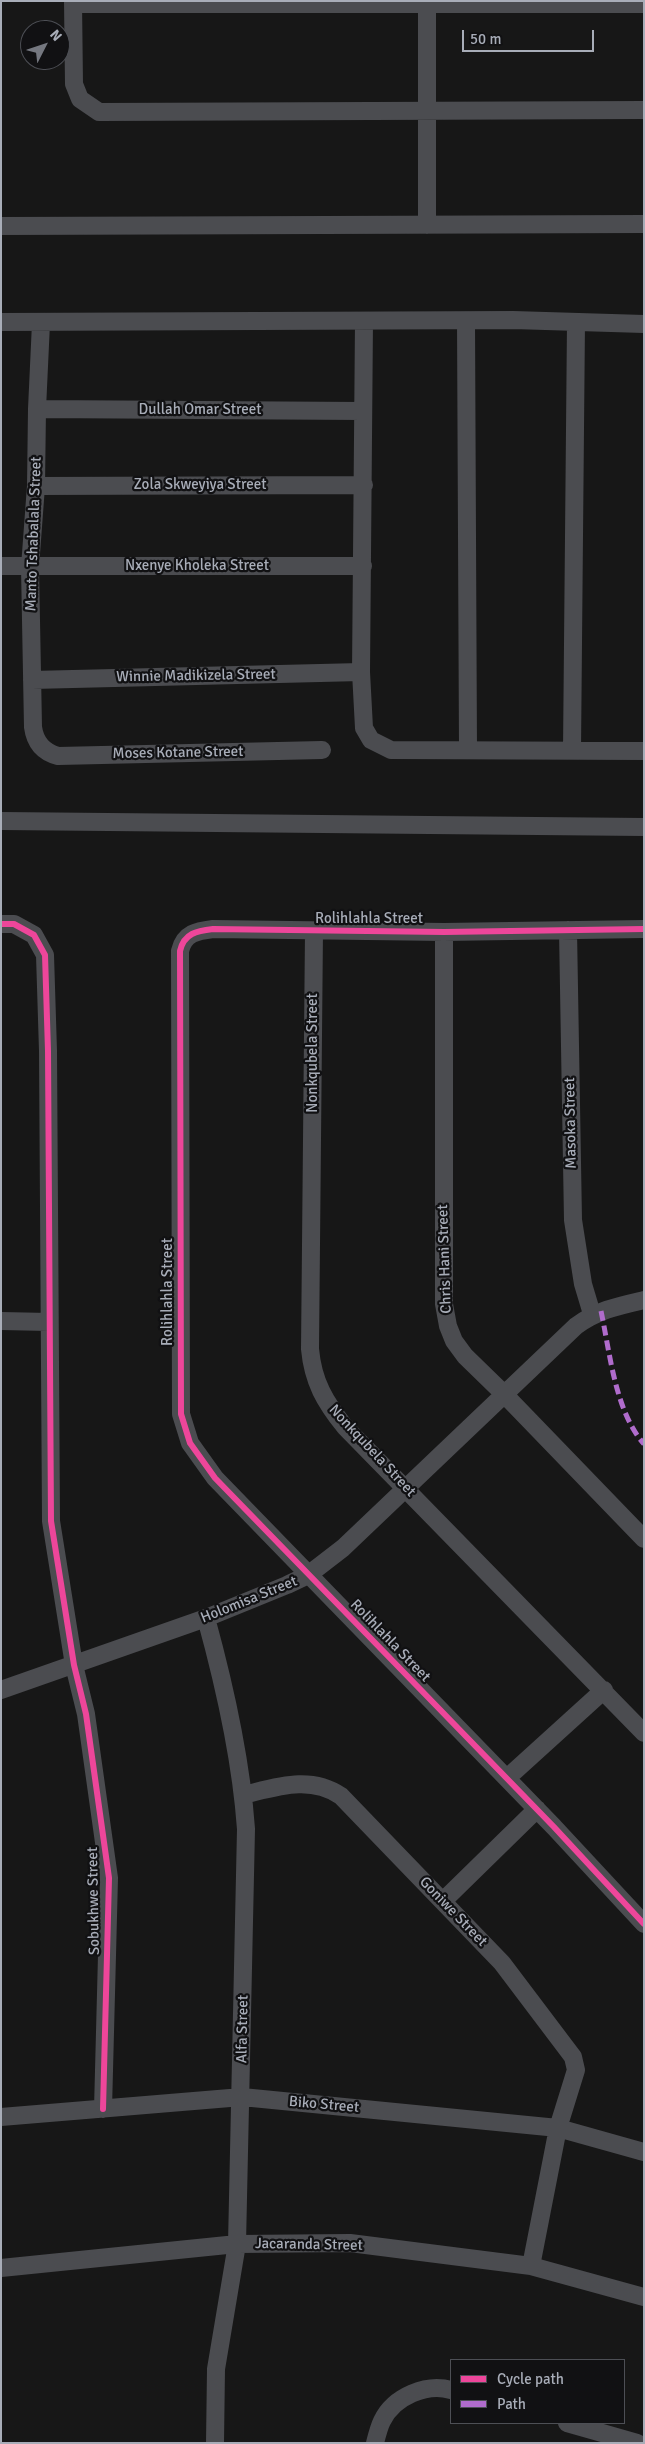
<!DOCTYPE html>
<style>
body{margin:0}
#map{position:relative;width:645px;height:2444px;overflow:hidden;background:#171717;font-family:Signika,sans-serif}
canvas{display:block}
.frame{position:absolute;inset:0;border:2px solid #a8adb8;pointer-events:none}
.legend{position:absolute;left:450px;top:2359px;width:175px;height:65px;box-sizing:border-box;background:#111113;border:1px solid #4d4f55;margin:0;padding:6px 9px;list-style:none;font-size:15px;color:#a8adb8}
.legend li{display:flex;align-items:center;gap:10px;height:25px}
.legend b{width:25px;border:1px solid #4d4f55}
.north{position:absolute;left:20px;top:20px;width:50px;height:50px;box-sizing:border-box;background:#111113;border:1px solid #4d4f55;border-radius:50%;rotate:49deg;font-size:14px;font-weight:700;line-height:20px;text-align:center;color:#a8adb8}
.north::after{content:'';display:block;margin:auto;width:18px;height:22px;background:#757880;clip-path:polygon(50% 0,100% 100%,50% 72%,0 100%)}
.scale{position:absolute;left:462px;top:30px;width:132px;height:22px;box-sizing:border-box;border:2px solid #a8adb8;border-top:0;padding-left:6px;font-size:15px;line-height:18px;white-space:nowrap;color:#a8adb8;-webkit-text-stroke:4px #111113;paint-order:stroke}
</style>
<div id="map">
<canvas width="645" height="2444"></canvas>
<div class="frame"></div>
<ul class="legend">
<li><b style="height:6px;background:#ed469a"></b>Cycle path</li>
<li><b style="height:6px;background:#b06ccc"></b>Path</li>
</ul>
<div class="north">N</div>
<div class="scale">50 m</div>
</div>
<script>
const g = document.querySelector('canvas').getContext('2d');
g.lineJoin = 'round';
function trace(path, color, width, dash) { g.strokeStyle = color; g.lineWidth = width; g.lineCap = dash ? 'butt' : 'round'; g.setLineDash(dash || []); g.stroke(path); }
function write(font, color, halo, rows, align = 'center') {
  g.font = font + ' Signika,sans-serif'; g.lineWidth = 4.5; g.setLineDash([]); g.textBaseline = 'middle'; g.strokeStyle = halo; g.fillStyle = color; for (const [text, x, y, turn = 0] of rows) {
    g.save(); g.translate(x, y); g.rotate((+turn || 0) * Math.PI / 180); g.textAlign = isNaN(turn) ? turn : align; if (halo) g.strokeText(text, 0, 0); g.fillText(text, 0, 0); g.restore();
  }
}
const street = new Path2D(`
 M73,1L74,84L80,99L99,112L644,110
 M427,1V225
 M73,4H644
 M1,226L644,224
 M364,321L361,672L364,728L371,740L391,750L644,751
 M466,321L468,750
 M1,322L513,320L644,324
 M41,323L37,409L36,486L30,567L33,727C35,742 43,752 58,756L322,750
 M37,409L363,411
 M36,486L364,485
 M1,566H363
 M32,680L361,672
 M572,750L576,322
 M1,821L644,827
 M1,924H14L34,935L45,955L48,1051L51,1521L74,1665L86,1714L109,1878L103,2109
 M644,929L444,932L213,929C197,931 184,933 180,951L181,1414L190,1443L215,1478L554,1827L644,1924
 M568,930L573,1220L583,1284L592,1314
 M314,931L310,1349C313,1382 325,1402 345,1427L644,1733
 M444,932V1304L448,1326L454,1341L465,1356L503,1393L644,1539
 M1,1321L49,1322
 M206,1618C225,1687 241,1758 246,1829L237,2244L216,2369L215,2443
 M1,1690L206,1618L287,1585L308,1575L343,1548L576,1326C598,1310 618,1306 644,1300
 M507,1778L604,1690
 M243,1795C277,1787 310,1775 341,1796L502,1963L573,2057L576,2070L558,2128L531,2266
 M443,1901L537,1809
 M1,2117L242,2097L558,2128L644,2152
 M1,2268L237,2244L350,2243L531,2266L644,2297
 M567,2423L637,2443
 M375,2443C377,2435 379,2427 382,2421C394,2396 427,2383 451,2390`);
const quiet = new Path2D(`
 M601,1311C610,1353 615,1411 644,1444`);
const cycleway = new Path2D(`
 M1,924H14L34,935L45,955L48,1051L51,1521L74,1665L86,1714L109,1878L103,2109
 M644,929L444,932L213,929C197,931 184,933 180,951L181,1414L190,1443L215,1478L554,1827L644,1924`);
const streetNames = [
 ["Dullah Omar Street",200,410],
 ["Zola Skweyiya Street",200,485],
 ["Manto Tshabalala Street",34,534,-88],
 ["Nxenye Kholeka Street",197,566],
 ["Winnie Madikizela Street",196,676,-1],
 ["Moses Kotane Street",178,753,-1],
 ["Rolihlahla Street",369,919],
 ["Nonkqubela Street",313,1053,-90],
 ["Masoka Street",571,1123,-91],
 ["Chris Hani Street",445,1259,-92],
 ["Rolihlahla Street",168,1292,-90],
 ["Nonkqubela Street",372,1451,47],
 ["Holomisa Street",249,1600,-22],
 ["Rolihlahla Street",390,1641,46],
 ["Sobukhwe Street",94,1901,-91],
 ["Goniwe Street",453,1912,46],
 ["Alfa Street",243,2029,-89],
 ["Biko Street",324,2105,5],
 ["Jacaranda Street",309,2245,1]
];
trace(street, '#4b4c50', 18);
trace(quiet, '#b06ccc', 5, [10, 5]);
trace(cycleway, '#ed469a', 6);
write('15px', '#a8adb8', '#111113', streetNames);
</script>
